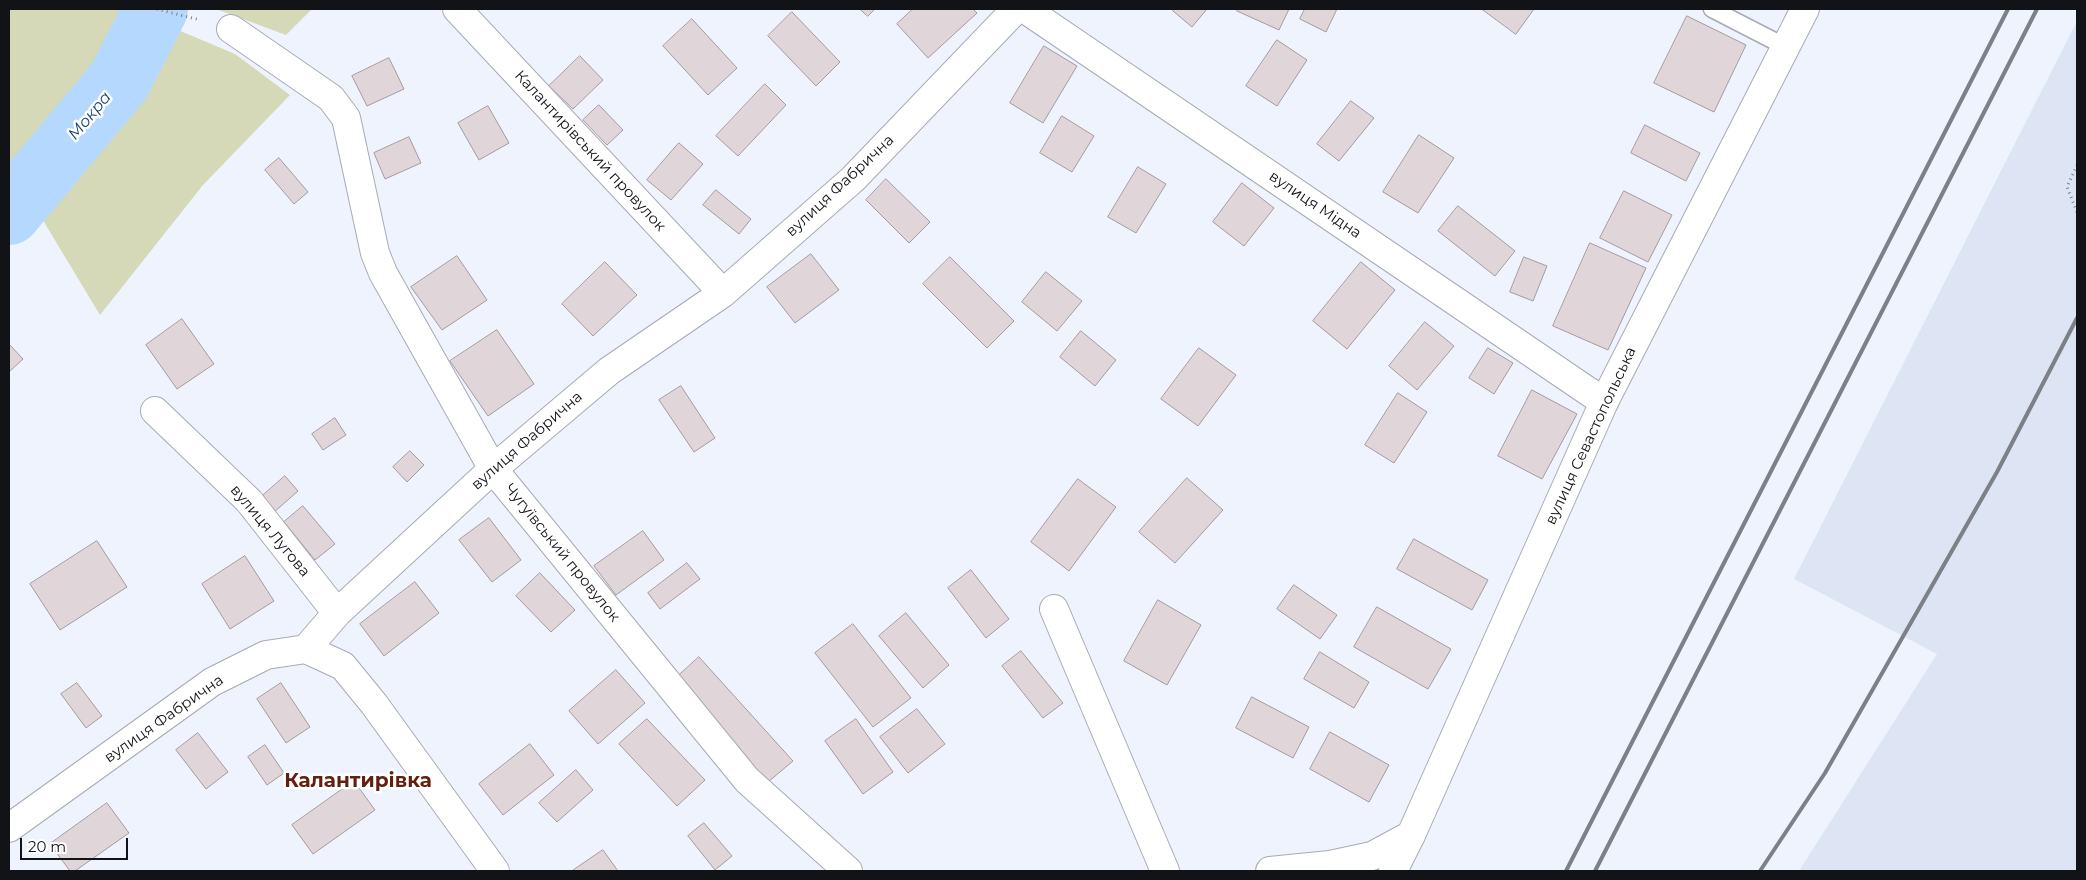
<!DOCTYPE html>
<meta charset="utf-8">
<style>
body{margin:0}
#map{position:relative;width:2086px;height:880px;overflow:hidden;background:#eff3fd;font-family:Montserrat,sans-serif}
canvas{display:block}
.frame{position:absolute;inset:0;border:10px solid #111316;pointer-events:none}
.scale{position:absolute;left:20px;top:838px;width:108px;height:22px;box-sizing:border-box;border:2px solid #111316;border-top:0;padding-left:6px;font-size:15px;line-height:18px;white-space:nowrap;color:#111316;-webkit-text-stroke:4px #fff;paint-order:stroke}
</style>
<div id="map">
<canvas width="2086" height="880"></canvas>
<div class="frame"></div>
<div class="scale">20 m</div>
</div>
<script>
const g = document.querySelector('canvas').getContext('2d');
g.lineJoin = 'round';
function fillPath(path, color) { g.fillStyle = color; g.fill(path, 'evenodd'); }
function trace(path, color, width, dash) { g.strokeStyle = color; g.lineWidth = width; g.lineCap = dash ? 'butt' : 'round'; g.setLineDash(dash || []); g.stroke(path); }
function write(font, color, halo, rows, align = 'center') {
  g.font = font + ' Montserrat,sans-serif'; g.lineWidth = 5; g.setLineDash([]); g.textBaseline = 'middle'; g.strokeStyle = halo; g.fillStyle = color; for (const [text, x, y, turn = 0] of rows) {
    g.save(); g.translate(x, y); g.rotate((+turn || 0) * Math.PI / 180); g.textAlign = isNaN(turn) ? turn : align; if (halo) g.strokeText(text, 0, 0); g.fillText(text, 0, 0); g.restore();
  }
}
const built = new Path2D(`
 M2077,21V871H1799L1937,654L1794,579Z`);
const green = new Path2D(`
 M9,9H128L235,54L290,95L203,185L100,315L41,217L9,242Z
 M216,9H312L286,35Z`);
const river = new Path2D(`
 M9,213L119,81L156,9`);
const building = new Path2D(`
 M860,9H875L868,16Z
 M913,9H973L977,13L928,58L897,24Z
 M1174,9H1207L1192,27L1173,11Z
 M1238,9H1289L1279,30L1237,11Z
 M1305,9H1337L1326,32L1300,19Z
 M1482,9H1534L1516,34Z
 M792,12L840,62L816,86L768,36Z
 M1687,16L1746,45L1714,112L1654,83Z
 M692,19L737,68L708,95L663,46Z
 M1277,40L1307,60L1277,106L1246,86Z
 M1044,46L1077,66L1043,123L1010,103Z
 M580,56L603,80L573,109L549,86Z
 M389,58L404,89L367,106L352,76Z
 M765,84L786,105L738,156L716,136Z
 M1351,101L1374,118L1339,161L1317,144Z
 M599,105L623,130L607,145L583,120Z
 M488,106L509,143L479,160L458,123Z
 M1062,116L1094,136L1072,172L1040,153Z
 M1645,125L1700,153L1686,181L1631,153Z
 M1419,135L1454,158L1418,213L1383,192Z
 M409,137L421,163L385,179L374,153Z
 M679,143L703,164L671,200L647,180Z
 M279,158L308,192L294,204L265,170Z
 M1138,167L1166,184L1136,233L1108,217Z
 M886,179L930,222L909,243L866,200Z
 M1242,183L1274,208L1244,246L1213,222Z
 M716,190L751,219L739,234L703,205Z
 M1624,191L1672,215L1648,262L1600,238Z
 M1458,206L1515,251L1495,276L1438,231Z
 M1590,243L1646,268L1608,350L1553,326Z
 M811,254L839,290L795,323L767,287Z
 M457,256L487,300L442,330L411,287Z
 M950,257L1014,321L987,348L923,284Z
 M1524,257L1547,266L1533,301L1510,292Z
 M605,262L637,295L593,336L562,304Z
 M1361,262L1395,290L1347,349L1313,321Z
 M1046,272L1082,301L1057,331L1022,302Z
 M182,319L214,364L177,389L146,345Z
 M1425,322L1454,346L1417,390L1389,366Z
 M497,330L534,384L488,416L450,361Z
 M1081,331L1116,360L1095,386L1060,357Z
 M9,344L23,359L9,372Z
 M1199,348L1236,375L1198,426L1161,399Z
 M1488,348L1513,363L1494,394L1469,378Z
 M681,386L715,438L694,452L659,400Z
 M1532,390L1577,414L1542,479L1498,456Z
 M1398,393L1427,412L1394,463L1365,445Z
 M335,418L346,435L323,450L312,434Z
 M410,451L424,465L407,482L393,467Z
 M285,476L298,491L273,513L260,498Z
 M1187,478L1223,510L1175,563L1139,532Z
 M1078,479L1116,507L1069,571L1031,542Z
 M303,506L335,544L315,560L284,522Z
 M489,518L521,560L492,582L459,540Z
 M643,531L664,560L616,595L594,566Z
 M1414,539L1488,580L1472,610L1397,569Z
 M97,541L127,587L60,630L30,584Z
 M245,556L274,601L230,629L202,584Z
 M687,563L700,579L660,609L648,593Z
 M971,570L1009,619L986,638L948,588Z
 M540,573L575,610L551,632L516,596Z
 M415,582L439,613L384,656L360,624Z
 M1294,585L1337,615L1320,639L1277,609Z
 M1158,600L1201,625L1167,685L1124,661Z
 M1377,607L1451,649L1428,689L1354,647Z
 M906,613L949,665L923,688L879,636Z
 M853,624L911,698L873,727L815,653Z
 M1021,651L1063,703L1043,718L1002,666Z
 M1320,652L1369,682L1354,708L1304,679Z
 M699,657L793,761L768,782L675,679Z
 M616,670L645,703L598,744L569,711Z
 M77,683L102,716L86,728L61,694Z
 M281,683L310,727L286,743L257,699Z
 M1252,697L1309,727L1293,758L1236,728Z
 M917,709L945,744L908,773L880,737Z
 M647,719L705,780L677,806L619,744Z
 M856,719L893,772L863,794L825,741Z
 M1330,732L1389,765L1369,802L1310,769Z
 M198,733L228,772L206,789L176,750Z
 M530,744L554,775L503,815L479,784Z
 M265,745L284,773L267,785L248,757Z
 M576,770L593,790L557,822L539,803Z
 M354,781L375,810L313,854L292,825Z
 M107,803L129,833L75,871H70L50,844Z
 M704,823L732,856L715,870L688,836Z
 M603,850L618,871H572Z`);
const path = new Path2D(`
 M157,9L200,20
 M2077,165L2067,187L2077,212`);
const service = new Path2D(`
 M1712,9L1786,47`);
const minor = new Path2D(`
 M457,9L723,293
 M1025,9L1604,402
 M231,29L331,98L346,118L375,253L383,273L493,469L747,780L848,871
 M155,411L249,501L337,613
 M1054,609L1165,871
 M9,828L212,682L266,655L306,649L337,613L493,469L609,371L723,293L853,179L1016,9
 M1393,871L1411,835`);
const tertiary = new Path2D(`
 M306,649L343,666L374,704L495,871
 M1270,871L1330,865L1372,856L1411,835L1604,402L1805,9`);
const rail = new Path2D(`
 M1566,871L2008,9
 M1595,871L2037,9
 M1760,871L1825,773L1997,472L2077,318`);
const streetNames = [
 ["Калантирівський провулок",590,151,47],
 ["вулиця Фабрична",840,186,-43],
 ["вулиця Мідна",1315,205,34],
 ["вулиця Севастопольська",1591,436,-65],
 ["вулиця Фабрична",527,441,-41],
 ["вулиця Лугова",270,531,50],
 ["Чугуївський провулок",562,553,51],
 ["вулиця Фабрична",164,719,-35]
];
const waterNames = [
 ["Мокра",90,116,-50]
];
const districtNames = [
 ["Калантирівка",358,781]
];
fillPath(built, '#dde5f4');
fillPath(green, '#d5d9b7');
trace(river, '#b5d8fe', 64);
fillPath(building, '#e0d5d9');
trace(building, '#a4999e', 1);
trace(service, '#a7abb4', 19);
trace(minor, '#a7abb4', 30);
trace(tertiary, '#a7abb4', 30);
trace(path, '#7d8086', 3, [1, 4]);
trace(service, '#fff', 16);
trace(minor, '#fff', 28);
trace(tertiary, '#fff', 28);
trace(rail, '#7d8086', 4);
write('15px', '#111316', '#fff', streetNames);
write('italic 16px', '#134372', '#fff', waterNames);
write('bold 20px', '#622011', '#fff', districtNames);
</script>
